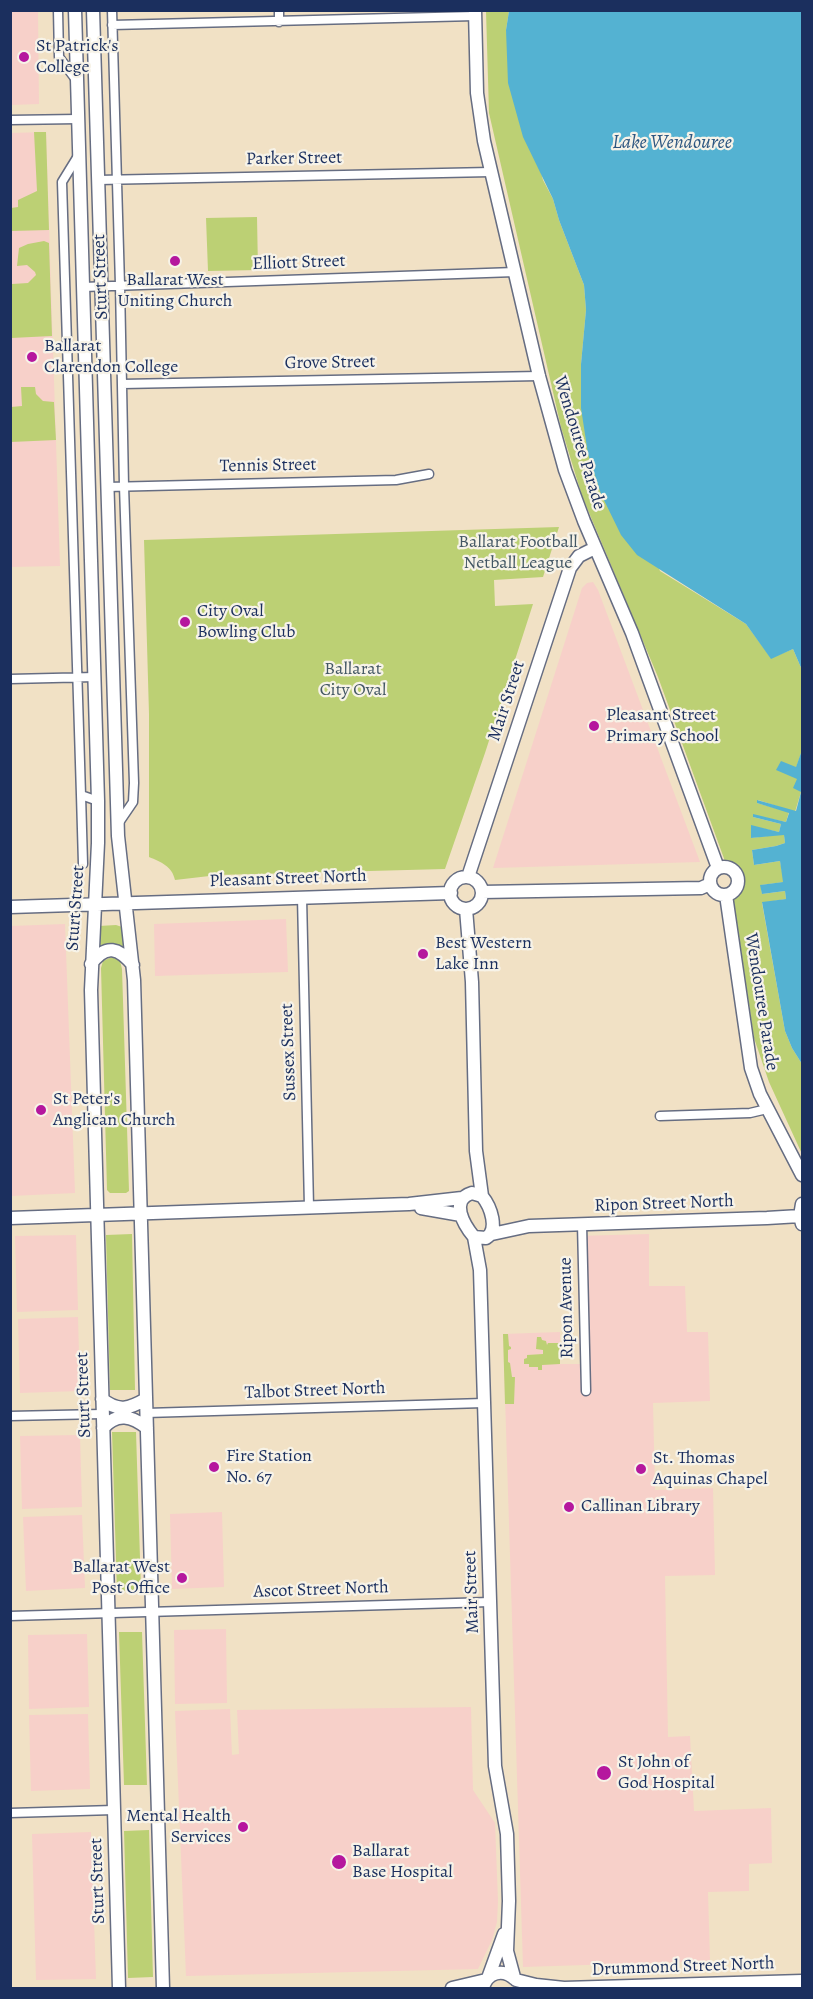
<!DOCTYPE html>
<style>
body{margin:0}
#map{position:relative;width:813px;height:1999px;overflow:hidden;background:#f1e1c5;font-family:Alegreya,serif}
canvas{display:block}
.frame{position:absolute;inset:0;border:12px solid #1b2f5e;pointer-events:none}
</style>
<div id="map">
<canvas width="813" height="1999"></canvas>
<div class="frame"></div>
</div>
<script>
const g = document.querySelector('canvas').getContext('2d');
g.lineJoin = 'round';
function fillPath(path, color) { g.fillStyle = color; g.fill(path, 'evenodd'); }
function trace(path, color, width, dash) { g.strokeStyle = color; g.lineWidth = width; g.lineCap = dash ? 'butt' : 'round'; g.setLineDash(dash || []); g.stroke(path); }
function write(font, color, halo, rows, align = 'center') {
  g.font = font + ' Alegreya,serif'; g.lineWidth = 4.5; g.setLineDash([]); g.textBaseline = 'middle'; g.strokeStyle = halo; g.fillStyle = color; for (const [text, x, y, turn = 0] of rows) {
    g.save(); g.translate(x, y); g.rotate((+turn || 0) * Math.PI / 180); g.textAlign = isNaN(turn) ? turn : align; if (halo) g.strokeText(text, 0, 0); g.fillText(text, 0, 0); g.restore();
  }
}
const built = new Path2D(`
 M10,11H38L39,104L11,105Z
 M46,132L60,566L11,567L10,133Z
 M593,582L598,590L700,862L493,868L582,588L587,583Z
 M286,919L288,972L155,976L154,924Z
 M65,924L75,1193L11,1196V926Z
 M649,1234V1286H685L687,1332H708L710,1401L653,1403L655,1490L713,1488L715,1575L665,1576L668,1737L690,1736L694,1811L771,1808L772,1863L749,1864V1891L708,1892L710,1961L523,1967L503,1334L560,1332V1364H580L577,1236Z
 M76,1235L78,1310L17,1312L15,1236Z
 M78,1317L80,1391L20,1393L18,1319Z
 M80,1435L82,1507L22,1509L20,1436Z
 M222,1512L224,1587L172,1589L170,1514Z
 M82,1515L85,1588L26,1591L23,1517Z
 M226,1629L227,1703L175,1704L174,1630Z
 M87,1634L89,1707L29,1709L28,1635Z
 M471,1707L473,1790L495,1823L498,1901L497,1922L492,1940L478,1969L186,1976L175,1711L230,1709L232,1755L239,1754L237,1710Z
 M88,1714L90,1789L31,1791L29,1715Z
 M91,1832L96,1979L36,1980L32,1834Z`);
const green = new Path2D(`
 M486,11H509L506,30L543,180L553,199L559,220L584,285L586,310L581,364L660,571L746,624L771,658L793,649L802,670V750L796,768L801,792L795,812L758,800L757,803L789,812L786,822L753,815V817L781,824L779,832L751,826V838L784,834L785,843L776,846L752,850L754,865L780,861L784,882L761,885L762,894L785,891L786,899L762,903L785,1031L792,1048L802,1064V1154L769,1082L754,1038L730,875L658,677L582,496L561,427L489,113Z
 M34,132H46L49,230L11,231V208L18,207V200L37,191Z
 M257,217L258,270L208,271L206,218Z
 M44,241L49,243L52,336L11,338L12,284L28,283L36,275L35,272L27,265L17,266L19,248L28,244Z
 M21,387H35L36,394L43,401L54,402L56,440L11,442V407L22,406Z
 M559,527L543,577L494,580L495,606L533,604L485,753L445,869L218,875L175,880C172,866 161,862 149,857V714L144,540Z
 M116,925L122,927L126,950L98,951L99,926Z
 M112,957L120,961L122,969L129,1191L126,1193H110L107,1190L101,968L103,961Z
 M132,1234L135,1390H110L106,1235Z
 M503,1334H508L509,1346L511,1347V1349L508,1350V1362L510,1363L512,1377H515L514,1404H505Z
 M537,1337H541L542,1340L546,1341L547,1345L548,1343H560V1364L542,1365V1370H538V1367H529V1364H524V1359L527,1358V1355L543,1354V1350L536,1349Z
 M112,1432H136L141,1590L117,1591Z
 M119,1632H142L147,1785H124Z
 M149,1830L153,1977L128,1978L124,1831Z`);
const water = new Path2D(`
 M509,11H802V670L793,649L771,659L746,624L637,555L621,535L601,494L588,454L581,408V364L586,310L584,285L559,220L553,199L523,137L508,83L506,30Z
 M802,750V1064L792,1048L785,1031L762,902L786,899L785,891L762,894L760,885L783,882L780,861L754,865L752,850L776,846L785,843L784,835L751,838V825L779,832L781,824L753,817V814L786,822L789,813L757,803V800L796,811L801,792L793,788L797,779L776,770L781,761L796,767Z`);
const street = new Path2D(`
 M58,10L59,57L77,81
 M112,10L120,285L124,486L134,783L133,802L118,824
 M279,10V22
 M112,25L475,16
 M10,120L78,119
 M78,156L62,182L81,795L98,801
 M98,180L491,172
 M83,287L515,272
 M122,384L539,376
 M107,487L396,480L429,474
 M10,679L95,677
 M81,795L83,864
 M302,897L309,1207
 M660,1116L750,1113L767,1109
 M582,1224L586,1391
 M146,1413L484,1403
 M10,1416L102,1414
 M10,1616L490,1602
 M10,1813L114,1810`);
const secondary = new Path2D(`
 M75,10L98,801V843L91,990L119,1988
 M93,10L118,836L134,980L163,1988
 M475,10L477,93L484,141L539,376L565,470L584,521L632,633L718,868
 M710 881a14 14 0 1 1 28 0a14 14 0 1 1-28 0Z
 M468,877L570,568L579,556L595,548
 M450 893a16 16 0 1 1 32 0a16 16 0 1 1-32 0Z
 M482,892L701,888L710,884
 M726,895L751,1068L760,1094L802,1175
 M10,907L451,893
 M466,909L472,982L476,1151L482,1196
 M91,964C106,943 119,948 133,965
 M472,1193L482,1196C491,1207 499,1230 486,1238L474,1237C464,1225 449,1200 472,1193Z
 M802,1204L800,1216L802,1224
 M421,1208L461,1215
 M10,1218L409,1204L462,1198
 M492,1234L529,1226L767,1218L800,1216
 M474,1237L480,1270L495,1766L507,1834L509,1901L507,1951L514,1977
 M102,1399C118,1412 129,1409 146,1399
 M103,1428C117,1412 132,1416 147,1428
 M488,1978L504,1934
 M516,1980L536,1985L564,1988L802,1981
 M452,1988L486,1980
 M483,1988C487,1972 503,1968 515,1979`);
const markers = [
 [24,57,6,"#b5179e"],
 [175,261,6,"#b5179e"],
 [32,357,6,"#b5179e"],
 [185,622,6,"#b5179e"],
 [594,726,6,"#b5179e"],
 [423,954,6,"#b5179e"],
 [41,1110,6,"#b5179e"],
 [214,1467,6,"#b5179e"],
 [641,1469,6,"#b5179e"],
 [569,1507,6,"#b5179e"],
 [182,1578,6,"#b5179e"],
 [604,1773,8,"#b5179e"],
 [243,1827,6,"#b5179e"],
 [339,1862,8,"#b5179e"]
];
const poiNames = [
 ["St Patrick's",36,47],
 ["College",36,68],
 ["Ballarat West",175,281,"center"],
 ["Uniting Church",175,302,"center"],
 ["Ballarat",44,347],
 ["Clarendon College",44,368],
 ["City Oval",197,612],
 ["Bowling Club",197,633],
 ["Pleasant Street",606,716],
 ["Primary School",606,737],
 ["Best Western",435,944],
 ["Lake Inn",435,965],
 ["St Peter's",53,1100],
 ["Anglican Church",53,1121],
 ["Fire Station",226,1457],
 ["No. 67",226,1478],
 ["St. Thomas",653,1459],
 ["Aquinas Chapel",653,1480],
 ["Callinan Library",581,1507],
 ["Ballarat West",170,1568,"right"],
 ["Post Office",170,1589,"right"],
 ["St John of",618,1763],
 ["God Hospital",618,1784],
 ["Mental Health",231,1817,"right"],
 ["Services",231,1838,"right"],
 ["Ballarat",352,1852],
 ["Base Hospital",352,1873]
];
const streetNames = [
 ["Parker Street",294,159,-1],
 ["Elliott Street",299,263,-2],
 ["Sturt Street",101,277,-92],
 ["Grove Street",330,363,-1],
 ["Wendouree Parade",579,443,73],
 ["Tennis Street",268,466,-1],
 ["Mair Street",507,701,-72],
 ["Pleasant Street North",288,879,-2],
 ["Sturt Street",76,908,-86],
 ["Wendouree Parade",761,1002,81],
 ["Sussex Street",289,1052,-92],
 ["Ripon Street North",664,1204,-2],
 ["Ripon Avenue",567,1308,-91],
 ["Talbot Street North",315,1391,-2],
 ["Sturt Street",84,1395,-92],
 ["Ascot Street North",321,1590,-2],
 ["Mair Street",472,1592,-92],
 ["Sturt Street",98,1881,-92],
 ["Drummond Street North",683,1967,-2]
];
const parkNames = [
 ["Ballarat Football",518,543],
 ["Netball League",518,564],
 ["Ballarat",353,670],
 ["City Oval",353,691]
];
const waterNames = [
 ["Lake Wendouree",672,143]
];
fillPath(built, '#f7d0c9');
fillPath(green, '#bcd074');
fillPath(water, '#54b2d2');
trace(street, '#666d82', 11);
trace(secondary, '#666d82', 15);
trace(street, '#fff', 8);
trace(secondary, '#fff', 12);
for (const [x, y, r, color] of markers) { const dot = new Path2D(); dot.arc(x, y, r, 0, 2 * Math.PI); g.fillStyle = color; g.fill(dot); trace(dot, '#f7f3e8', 2); }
write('18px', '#1b2f5e', '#f7f3e8', poiNames, 'left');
write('18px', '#1b2f5e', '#f7f3e8', streetNames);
write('18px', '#435764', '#f7f3e8', parkNames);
write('italic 20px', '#2c5681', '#f7f3e8', waterNames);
</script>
